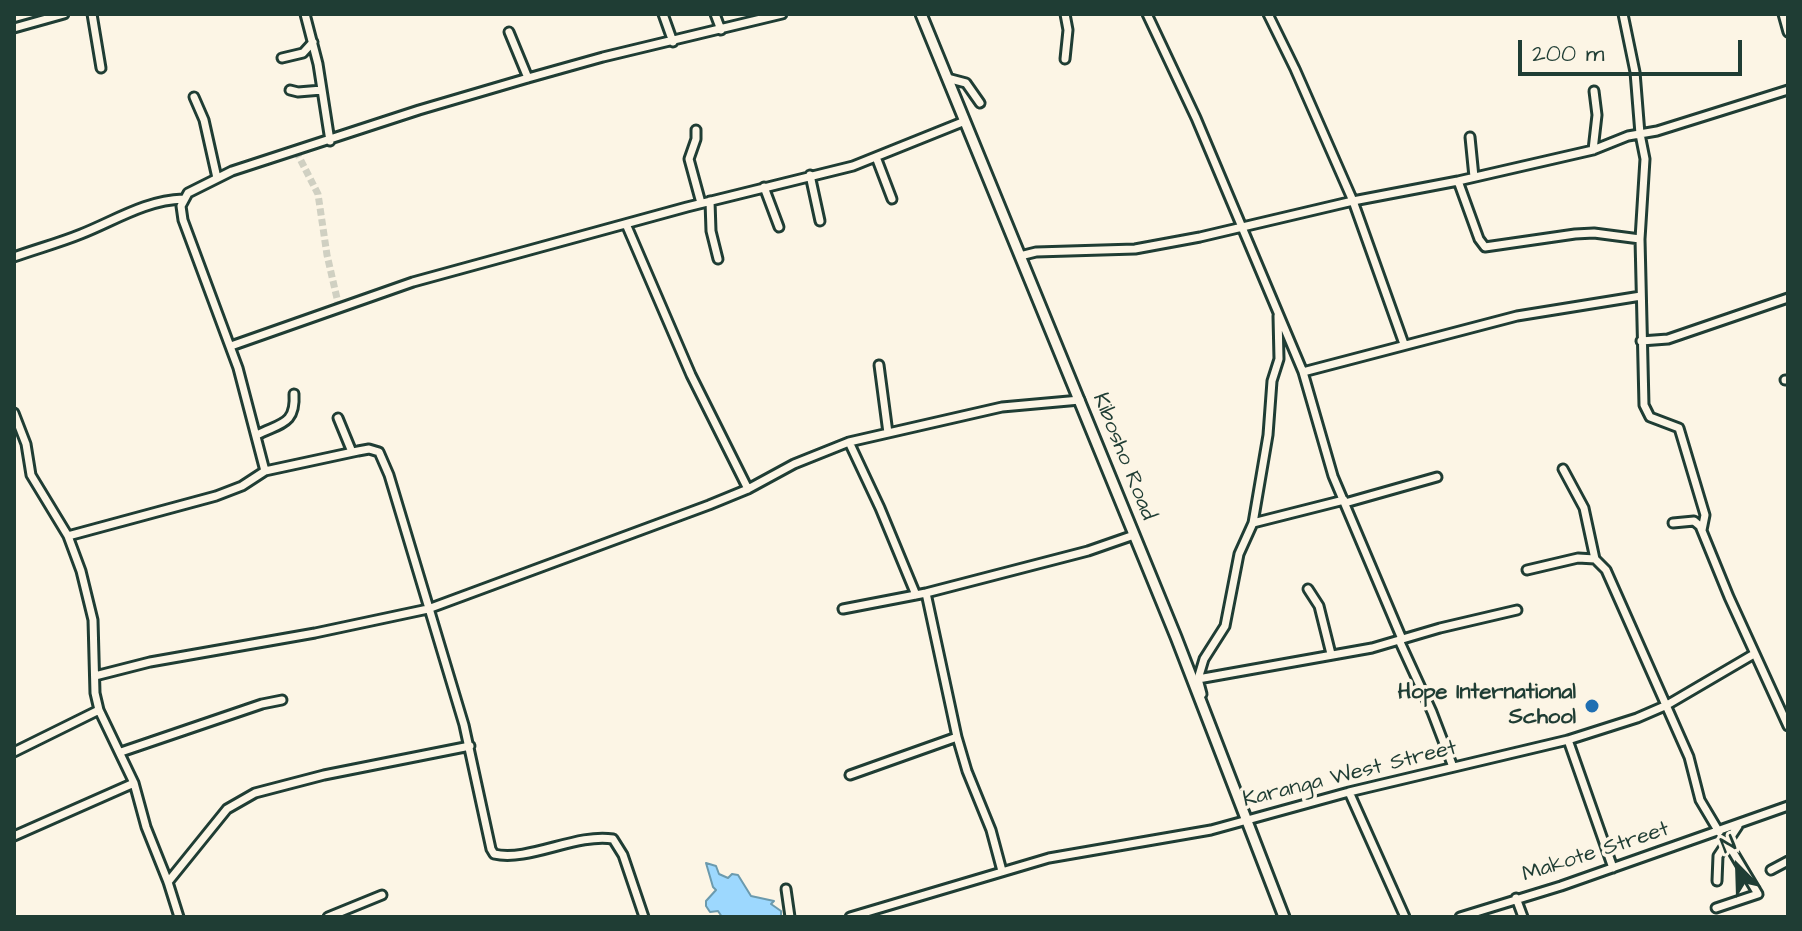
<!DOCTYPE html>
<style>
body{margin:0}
#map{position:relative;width:1802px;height:931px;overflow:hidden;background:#fcf5e5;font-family:"Architects Daughter",sans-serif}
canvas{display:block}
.frame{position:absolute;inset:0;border:16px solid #1f3d34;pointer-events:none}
.north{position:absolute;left:1698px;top:827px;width:80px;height:80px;-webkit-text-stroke:6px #fcf5e5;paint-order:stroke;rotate:337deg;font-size:22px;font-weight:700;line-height:32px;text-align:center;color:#1f3d34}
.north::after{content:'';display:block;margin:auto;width:28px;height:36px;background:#1f3d34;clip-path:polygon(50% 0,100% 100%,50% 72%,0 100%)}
.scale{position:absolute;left:1518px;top:40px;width:224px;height:36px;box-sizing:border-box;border:4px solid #1f3d34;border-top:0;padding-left:10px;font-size:24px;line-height:28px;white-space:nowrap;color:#1f3d34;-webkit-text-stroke:6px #fcf5e5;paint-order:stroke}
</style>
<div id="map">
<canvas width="1802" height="931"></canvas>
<div class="frame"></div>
<div class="north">N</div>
<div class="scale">200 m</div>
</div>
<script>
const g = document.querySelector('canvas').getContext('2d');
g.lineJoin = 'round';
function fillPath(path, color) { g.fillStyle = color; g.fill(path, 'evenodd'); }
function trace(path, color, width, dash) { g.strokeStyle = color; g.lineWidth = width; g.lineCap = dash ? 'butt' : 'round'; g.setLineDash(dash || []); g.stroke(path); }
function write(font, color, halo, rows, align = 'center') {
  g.font = font + ' "Architects Daughter",sans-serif'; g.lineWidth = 7; g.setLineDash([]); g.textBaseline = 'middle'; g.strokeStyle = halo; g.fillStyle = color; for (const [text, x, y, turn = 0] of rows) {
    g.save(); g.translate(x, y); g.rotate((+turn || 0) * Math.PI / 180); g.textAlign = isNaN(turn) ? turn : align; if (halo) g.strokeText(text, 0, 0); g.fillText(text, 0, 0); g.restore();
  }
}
const water = new Path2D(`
 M706,863L716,866L719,874L728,878L732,874L738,875L751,896L774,901L771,904L781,911V917H722L718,911L710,912L706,906V901L716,890L713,887Z`);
const streetTunnel = new Path2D(`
 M296,151L318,194L327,255L339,307`);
const street = new Path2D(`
 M92,14L101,68
 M305,14L318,64L330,141
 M663,14L673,42
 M715,14L721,30
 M1147,14L1196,118L1303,372L1333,476L1402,639
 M1268,14L1295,69L1353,201L1404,344
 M1623,14L1635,72L1640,134L1645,159L1640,239L1644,405L1650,417L1679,428L1705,515L1702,530
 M1783,14L1788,32
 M14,28L64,14
 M509,32L528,78
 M282,58L303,53L313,42
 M1065,59L1068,30L1065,14
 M947,78L966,83L980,103
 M290,90L298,92L322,90
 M194,97L204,120L217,178
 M696,130V139L689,159L701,203
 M1470,137L1474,177
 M1593,150L1597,115L1594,91
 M876,157L892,199
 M810,175L820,221
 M1458,181L1479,239L1485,247L1575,234L1594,233L1640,239
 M764,187L779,227
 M710,201L711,231L718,259
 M626,224L691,375L748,489
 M1020,256L1036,252L1135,249L1200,237L1353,201L1458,181L1593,150L1628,136L1657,131L1788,90
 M14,257C36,249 59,243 81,234C114,221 146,200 183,199
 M1641,341L1668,339L1788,298
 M231,346L413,282L687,207L853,166L965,121
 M879,365L888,433
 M1303,372L1517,316L1641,296
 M1785,380H1788
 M14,413L26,444L31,475L68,536L81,571L93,620L95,693L99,710L134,783L146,827L168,882L179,917
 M338,418L352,452
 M257,435C280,423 296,425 294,394
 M849,442L880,508L916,595
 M1563,469L1584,508L1595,559
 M265,471L358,451L369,449L379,452L389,475L464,725L491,849L494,854C529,862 576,833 613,839L623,855L644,917
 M1345,503L1437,477
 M1253,523L1344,500
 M1673,523L1694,521L1700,526L1729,597L1788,726
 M68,536L216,496L242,486L265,471L238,368L183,220L181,206L188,193L232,171L419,110L528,78L603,57L782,14
 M1527,570L1578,558L1595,559L1606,570L1689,757L1700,800L1719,832
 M1308,589L1319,606L1331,654
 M926,593L957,737L967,771L991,830L1002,871
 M843,609L926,593L1088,551L1134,535
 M1399,640L1432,712L1453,767
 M95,676L150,662L315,633L428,609L709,505L748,489L794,464L849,442L1002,407L1080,400
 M1198,679L1204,659L1225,626L1239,554L1253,523L1268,435L1272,381L1279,359L1278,316
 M1202,694L1198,679L1372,648L1440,628L1517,610
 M1568,740L1613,868
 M14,752L99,710
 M121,752L262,704L282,700
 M850,775L957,737
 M1349,792L1405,917
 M14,836L134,783
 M1771,870L1788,861
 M1717,881L1718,856L1738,826
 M168,882L227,809L255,793L324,775L470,746
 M786,889L790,917
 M1516,898L1523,917
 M1716,908L1758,894L1727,842
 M328,917L382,895
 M850,917L1049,858L1211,830L1349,792L1568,740L1637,718L1667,705L1754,654
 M1460,917L1561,886L1788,806`);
const secondary = new Path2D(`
 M921,14L1176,637L1284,917`);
const markers = [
 [1592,706,8,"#1f6fb2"]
];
const streetNames = [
 ["Kibosho Road",1123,457,68],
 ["Karanga West Street",1350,775,-14],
 ["Makote Street",1596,853,-18]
];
const poiNames = [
 ["Hope International",1576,693],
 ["School",1576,718]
];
fillPath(water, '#9dd8fe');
trace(water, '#6b9aad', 2);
trace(streetTunnel, '#d0d0c2', 7, [7, 3.5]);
trace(street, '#1f3d34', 13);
trace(secondary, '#1f3d34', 15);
trace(street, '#fcf5e5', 7);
trace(secondary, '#fcf5e5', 9);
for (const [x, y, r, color] of markers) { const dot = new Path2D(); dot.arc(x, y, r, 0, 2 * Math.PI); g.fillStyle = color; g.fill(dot); trace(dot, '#fcf5e5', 3); }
write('22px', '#1f3d34', '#fcf5e5', streetNames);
write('bold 22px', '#1f3d34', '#fcf5e5', poiNames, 'right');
</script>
